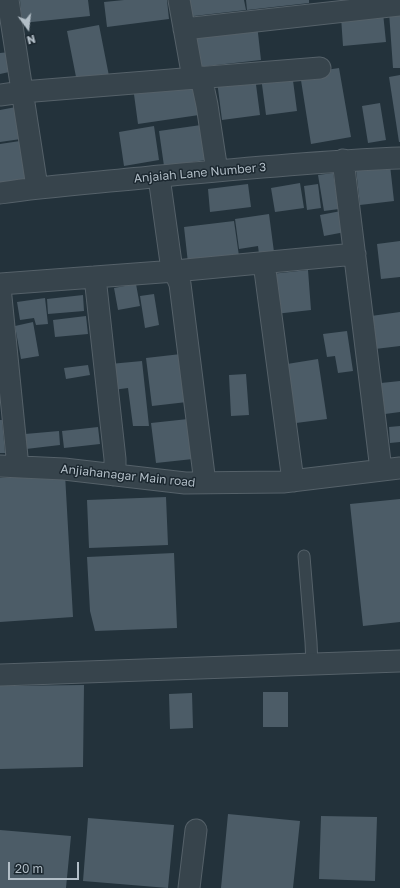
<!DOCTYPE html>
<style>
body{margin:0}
#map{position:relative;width:400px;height:888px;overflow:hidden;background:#23323b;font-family:"Golos Text",sans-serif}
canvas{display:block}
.north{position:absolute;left:8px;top:8px;width:40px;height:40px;-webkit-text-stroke:3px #1c2830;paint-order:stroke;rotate:165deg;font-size:11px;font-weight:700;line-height:16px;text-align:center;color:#b2bec7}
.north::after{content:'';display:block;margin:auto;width:14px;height:18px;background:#b2bec7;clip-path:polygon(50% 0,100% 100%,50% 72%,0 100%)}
.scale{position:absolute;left:8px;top:862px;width:71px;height:18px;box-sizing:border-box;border:2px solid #b2bec7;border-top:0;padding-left:5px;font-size:12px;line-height:14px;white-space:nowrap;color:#b2bec7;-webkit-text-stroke:3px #1c2830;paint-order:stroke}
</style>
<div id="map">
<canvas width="400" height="888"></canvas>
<div class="north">N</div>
<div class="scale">20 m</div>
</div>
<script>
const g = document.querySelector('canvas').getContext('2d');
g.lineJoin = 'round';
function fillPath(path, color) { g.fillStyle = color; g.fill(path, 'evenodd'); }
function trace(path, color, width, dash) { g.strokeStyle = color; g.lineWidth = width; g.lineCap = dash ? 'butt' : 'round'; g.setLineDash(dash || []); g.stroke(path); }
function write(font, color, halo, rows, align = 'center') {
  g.font = font + ' "Golos Text",sans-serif'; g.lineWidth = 3; g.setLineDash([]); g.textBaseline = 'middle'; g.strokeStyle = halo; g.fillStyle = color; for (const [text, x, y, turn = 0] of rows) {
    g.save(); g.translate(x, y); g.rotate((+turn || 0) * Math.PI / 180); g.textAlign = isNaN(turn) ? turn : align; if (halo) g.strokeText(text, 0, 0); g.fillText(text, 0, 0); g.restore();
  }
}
const building = new Path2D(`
 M20,0H88L90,16L22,23Z
 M124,0H167L169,19L107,27L104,2Z
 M183,0H244L246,10L185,17Z
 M246,0H309V3L247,10Z
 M389,12H400V68H393Z
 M383,13L386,42L343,46L341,17Z
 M257,24L261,60L198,67L194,31Z
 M99,25L109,76L77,82L67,31Z
 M10,52L14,71L0,74V53Z
 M339,68L351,137L311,144L300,74Z
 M292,73L297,111L266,115L261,77Z
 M400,75V142H399L389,77Z
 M255,77L260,115L222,120L217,81Z
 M194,79L199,115L138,124L133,87Z
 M380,103L386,140L368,143L362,106Z
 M16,107L21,139L0,142V110Z
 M201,125L206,160L164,166L159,131Z
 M154,126L159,160L124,166L119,132Z
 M20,141L26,184L0,188V144Z
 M390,165L394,201L360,205L356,169Z
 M333,173L339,209L324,211L318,175Z
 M300,183L304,208L275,212L271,188Z
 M248,184L251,207L210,212L208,189Z
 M318,184L321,208L307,210L304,186Z
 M341,211L345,232L324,236L320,215Z
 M269,214L274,252L259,254L258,246L239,249L235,219Z
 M234,221L239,256L188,263L184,227Z
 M400,241V277L381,279L377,244Z
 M308,270L311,310L275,314L271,274Z
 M136,284L140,306L118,310L114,288Z
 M154,294L159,325L145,328L140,296Z
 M83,295L84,311L48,314L47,299Z
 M45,298L48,324L36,325L34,318L20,320L17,302Z
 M400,312V346L375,349L371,316Z
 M86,316L88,334L55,337L53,320Z
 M33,322L39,356L21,359L15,326Z
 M347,331L353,371L338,373L335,356L327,357L323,334Z
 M181,354L187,402L152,406L146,358Z
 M318,359L327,419L296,423L287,364Z
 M142,361L149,426H133L128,388L113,390L110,364Z
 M88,365L90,375L66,379L64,368Z
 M246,374L249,415L231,416L229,375Z
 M400,381V412L385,414L381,383Z
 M188,419L193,459L156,463L151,423Z
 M0,420H2L5,453H0Z
 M400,426V442L390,443L389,427Z
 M98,427L100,444L64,448L62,431Z
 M59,431L60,445L26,449L25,434Z
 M65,474L73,617L0,622V478Z
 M166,497L168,545L89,548L87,500Z
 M400,499V622L363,626L350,504Z
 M174,553L177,628L95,631L90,611L87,557Z
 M84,685L83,767L0,769V686Z
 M263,692H288V727H263Z
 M192,693L193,728L170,729L169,694Z
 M228,814L300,821L293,888H221Z
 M321,816L377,817L375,881L319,879Z
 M88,818L174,825L168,888L83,881Z
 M0,830L71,836L66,888H0Z`);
const service = new Path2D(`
 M304,556L311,642L312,665`);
const minor = new Path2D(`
 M8,0L37,187
 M179,0L193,78
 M184,29L400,5
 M201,77L207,105L217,171
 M0,95L22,92L320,68
 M343,160L381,470
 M159,177L171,263L180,284L205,483
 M0,193C53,185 107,182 160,176C240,169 320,161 400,158
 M264,263L293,481
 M95,277L115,459V475
 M0,284L175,271L355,254
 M0,287L18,467
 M0,466L64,469L185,483L283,482L400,468
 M0,675L400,661
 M189,888L196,830`);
const streetNames = [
 ["Anjaiah Lane Number 3",200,173,-5],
 ["Anjiahanagar Main road",128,476,6]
];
fillPath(building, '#4c5c67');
trace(service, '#556169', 13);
trace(minor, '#556169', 23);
trace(service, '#37444c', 11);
trace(minor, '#37444c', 21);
write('12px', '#b2bec7', '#1c2830', streetNames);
</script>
